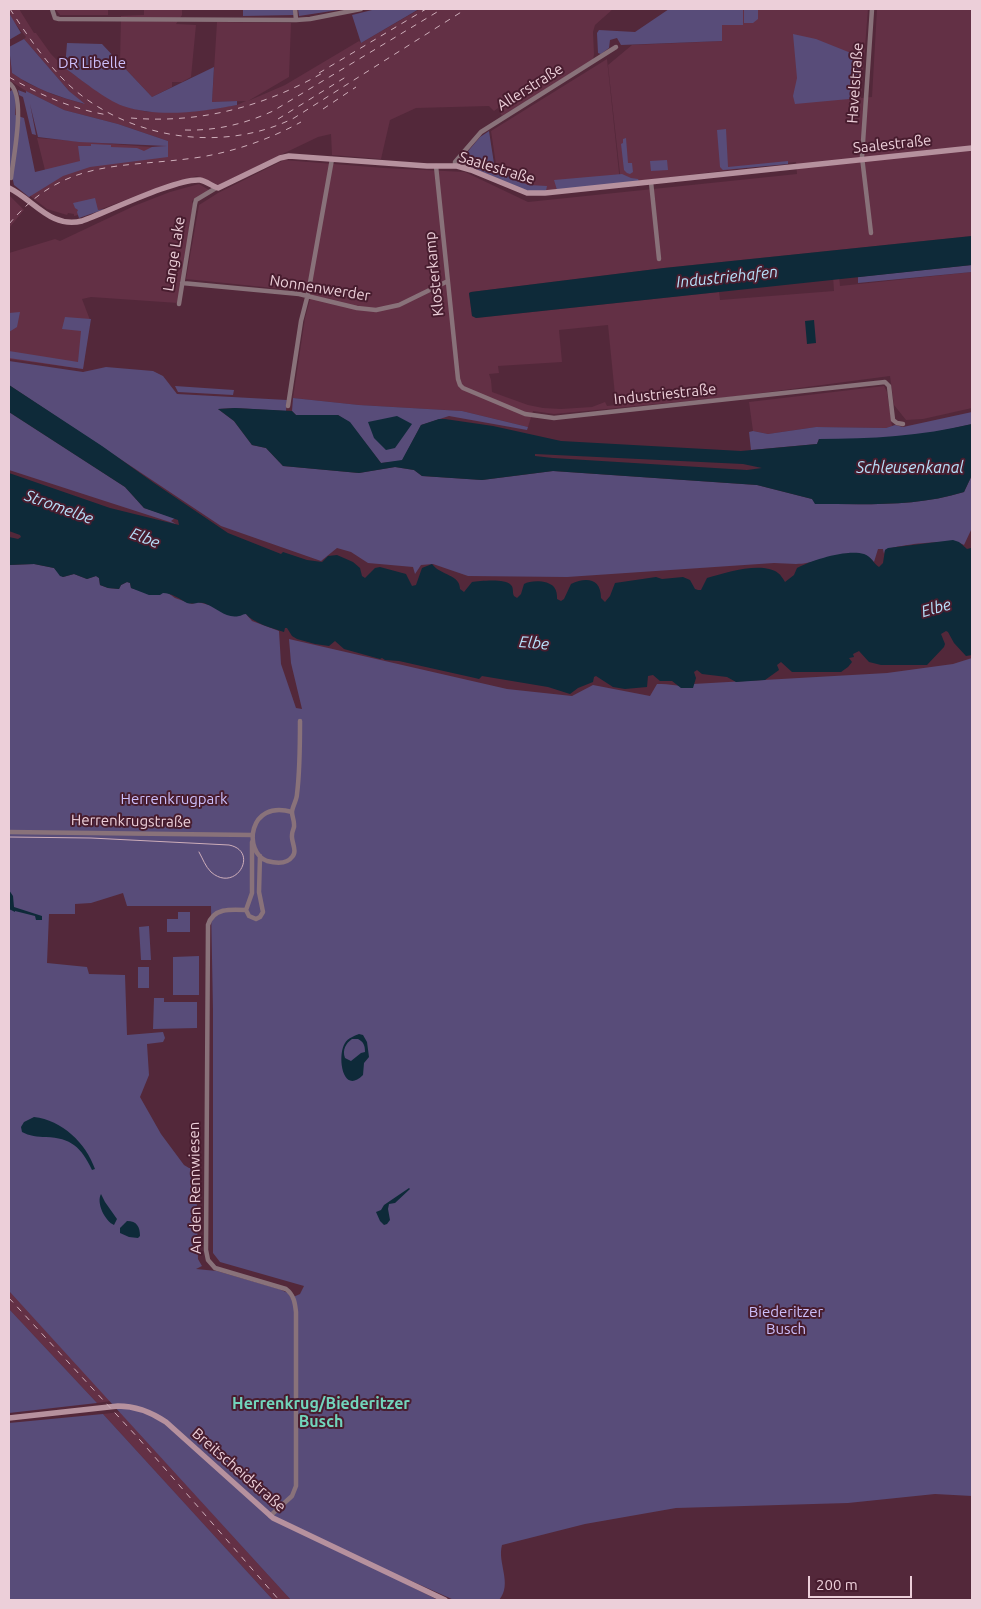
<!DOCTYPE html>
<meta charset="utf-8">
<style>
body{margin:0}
#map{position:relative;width:981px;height:1609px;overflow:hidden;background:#53283a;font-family:Ubuntu,sans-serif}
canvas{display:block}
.frame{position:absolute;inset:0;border:10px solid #eccfd9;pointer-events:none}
.scale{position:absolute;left:808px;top:1576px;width:104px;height:22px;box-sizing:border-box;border:2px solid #eccfd9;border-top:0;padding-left:6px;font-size:15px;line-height:18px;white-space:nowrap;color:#eccfd9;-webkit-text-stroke:4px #481d2f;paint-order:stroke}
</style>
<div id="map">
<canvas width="981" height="1609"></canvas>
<div class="frame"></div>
<div class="scale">200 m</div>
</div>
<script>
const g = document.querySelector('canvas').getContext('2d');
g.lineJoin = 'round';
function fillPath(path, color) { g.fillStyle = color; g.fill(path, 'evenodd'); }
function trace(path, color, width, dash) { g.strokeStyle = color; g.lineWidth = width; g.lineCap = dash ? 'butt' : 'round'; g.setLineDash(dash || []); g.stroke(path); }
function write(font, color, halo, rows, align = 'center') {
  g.font = font + ' Ubuntu,sans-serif'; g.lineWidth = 4; g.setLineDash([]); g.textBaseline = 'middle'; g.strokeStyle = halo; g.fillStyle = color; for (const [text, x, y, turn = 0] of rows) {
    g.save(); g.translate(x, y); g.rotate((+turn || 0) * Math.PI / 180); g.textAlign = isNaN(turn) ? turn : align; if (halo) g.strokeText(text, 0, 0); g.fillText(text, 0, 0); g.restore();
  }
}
const built = new Path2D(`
 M9,9H19L34,33H36L51,54L65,68L88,85L121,105L147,112H188L237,105L246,101L212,102L217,22L291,23L289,77L248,101L285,85L359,41L361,43L420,9H613L595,25L593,32L594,54L593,60L502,116L498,108L494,111L489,106L416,108L390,120L381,159L332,155L331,134L318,137L218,185L197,176L170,183L99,210L74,216V214L68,213L67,215L47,209L29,195L48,182L37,138L151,147L167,146L168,141L118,124L64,110L26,91L9,80V52L12,73L27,83L54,95L84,104L69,91L24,39L26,37L11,18Z
 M55,9H108V15H60Z
 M144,9H182V15L176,24L196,25L191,77L182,82H172V87L152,97L120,63L121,16L144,15Z
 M743,9H868L861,98L872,97L877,9H972V236L664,268L471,292L469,293L472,316L476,318L719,292L720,300L834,291L833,276H839L840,286L972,272V408L923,419L906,420L894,405L890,376L731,397L554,414L533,411L528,427L462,411L359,405L293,398L305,318L312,292L186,279L199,205L218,193L284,160L384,168L465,172L528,202L797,174L796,162L621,183L608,65L632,45L722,41L721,25H743ZM608,325L616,405L607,406L605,402L592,407L561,409L543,408L528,405L492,392L491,380L489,374L499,373L498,366L562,362L559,330Z
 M607,59L620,182L545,191L498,178L491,131Z
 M199,184L209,190L192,201L193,204L178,303L91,297L82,299L90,320L83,369L9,359V253L55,239L60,241L134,206L170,192Z
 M9,195L24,210L9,228Z
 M884,386L887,392L892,426L886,428L816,427L768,434L753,431L749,402Z
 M9,1291L111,1401L97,1403L9,1309Z
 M120,1412L291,1600H273L103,1414Z`);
const green = new Path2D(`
 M243,9H293L294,15L243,16Z
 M298,9H345L299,16Z
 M376,9H419L361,43L352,15Z
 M669,9H743V25H722V41L621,45L617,38L610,40L609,48L601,54L598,53L597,33L599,30L635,32Z
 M744,9H758V19L753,23H744Z
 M9,13L21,33L9,40Z
 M793,34L816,39L861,57L860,98L795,104L793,96L797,78Z
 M24,39L69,91L85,104C59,97 35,89 12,73L9,47Z
 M67,43L102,44L152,97L214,67L212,102L237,101V105C200,112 159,118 123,106C106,100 80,79 65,68Z
 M12,90C18,96 15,107 15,115L24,118L35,172L80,161L78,146H91V144L111,145V147L137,148L144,151L152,147L167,146L79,142L38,137L30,104L36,135L32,134L23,97L19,95L18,90L26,93V91L64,110L118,124L168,141V157L90,167L63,176L29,197L14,185L12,176H9V92Z
 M726,129L728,167L788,161V164L723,170L720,167L717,130Z
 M489,131L495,170L528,185L547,186L546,191L532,192L519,188L471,167L464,156L480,137Z
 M626,138L628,163H632L633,172L630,174L627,173L624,170L621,144L623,143V139Z
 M667,160L668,170L651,171L650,161Z
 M622,174L631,178L638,179L639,181L557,190L554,180Z
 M95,198L98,210L105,209L79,218L77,212L78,210L75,208L73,203Z
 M972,265V272L858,283V277Z
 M20,312L17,327L9,332V313Z
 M65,317L91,319L83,369L9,358V351L78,362L81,331L62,329Z
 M9,361L83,372L106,367L153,371L163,376L177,394L287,400L286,411L235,408L218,409L234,421L252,445L266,448L283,466L359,473L395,467L414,470L422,476L482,480L553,471L757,485L812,499L816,504C865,504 916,507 964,492L972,475V528L964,545C954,538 896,545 885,550L884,554L883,549H878L874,562C861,543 824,560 806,563C797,565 785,563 774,563L567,577L468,576L433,564L421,565L415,574L413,567L368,563L351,552L337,548L321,561L221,526L9,385Z
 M175,386L234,390L233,395L178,392Z
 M293,398L359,405L462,411L528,427L527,430L449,416L421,425L402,461L381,463L350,423L338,415H296L292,411Z
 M9,412L125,487L144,508L175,518L171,521L176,524L9,470Z
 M972,412V424L932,433L874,439H819L817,444L751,450L749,432L753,431L768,434L816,427L886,428L895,425L903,427Z
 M34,564L54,568L63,577L74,574L87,579L96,576L99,578L100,585L108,588L119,589L121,585L127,582L130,583L131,588L139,590L168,593L175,598L192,604L198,602L242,614H246L252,621L279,631L281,664L296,708L302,709L291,663L289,639L507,689L572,696L593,685L650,696L657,684C670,684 680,686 693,688V684L887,673L953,664L972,658V1496L935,1494L848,1503L676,1508L585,1524L502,1545C497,1563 513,1584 499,1600H454L407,1579L404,1583L438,1600H291L9,1291V565ZM123,893L127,906H211L213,1010V1253L220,1262L304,1286L300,1294L291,1298L288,1293L279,1289L217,1271L196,1269L202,1266L198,1259L196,1168H189L184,1165L161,1134L140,1097L149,1075L147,1044L163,1042L165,1038L163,1032L127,1035L125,975L89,974L87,967L47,963L49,914H75V904L91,903Z
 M178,912H190V932H167V919H178Z
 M149,926L151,960H141L139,927Z
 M199,956V995H173V957Z
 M138,967H149V988H138Z
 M154,998H164V1002H197V1028L153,1029Z
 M9,1309L97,1403L9,1413Z
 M103,1414L273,1600H9V1423Z`);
const water = new Path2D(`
 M972,236V265L476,318L472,316L469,293L471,292L664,268Z
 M814,320L816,343L807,344L805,321Z
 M9,385L102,446L154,483L228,533L281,554L283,552L307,560L322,562L328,556L337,555L353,562L360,568L362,576L365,578L375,568L380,567L406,574L412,586L416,585L422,568L432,564C441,576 460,574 460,589L464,592L472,582C480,581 505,578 511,585C514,588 512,592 514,596L517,598L521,594L524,584C531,580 548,580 554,587C557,591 557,595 557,599L561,601L564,599L571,584C586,577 601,578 601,598L605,602L610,596L615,583L656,577L662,579L683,577L690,580L695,589L698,590H701L707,578C725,573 762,561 778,573C781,575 783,579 785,582L794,575L797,568C812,560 847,549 864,554C872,557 873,563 879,567L883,563L885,550L888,548L953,540L959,542L967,549L971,548L972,546V655L966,656L954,643L948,632L946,631L941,634L945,644L944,647L927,665H881L869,662L859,651L853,654L854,657L849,658L852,662L848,667L841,672H792L781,662L777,665L779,670L765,680L736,682L727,677L702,674L697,670L694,672L696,678L693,688H681L672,681H660L653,675L648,676L647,687L625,689L613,687L596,676L594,677L593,682L578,688L570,694L548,687L482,676L479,679L475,678L399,661L385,660L382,658L380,659L344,649L335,641L329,646L315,644L297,639L292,636L287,628H285L284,632C272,628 253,623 246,614C243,614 241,616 239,616C226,619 217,608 206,604C199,601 194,605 187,603C180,599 171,593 163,593L160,595H149L131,588L130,583L127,582L121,585L119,589L108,588L100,585L99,578L96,576L87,579L74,574L63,577L60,576L54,568L34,564L9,565V537L18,539L21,537L20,535L9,531V473L110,508L179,525L178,520L144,508L125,487L9,412Z
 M235,408L292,411L296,415H338L350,422L381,463L402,460L421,425L439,419H445L493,426L561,441L741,451L817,444L819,439C871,439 921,436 972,424V475L964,492C916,507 865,504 815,504L812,499L757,485L553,471L482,480L422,476L414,470L395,467L359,473L283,466L266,448L252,445L234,421L218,409ZM535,454L743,464L762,468L747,470L553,458L535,456Z
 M397,416L412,424L395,448L386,450L374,438L368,422Z
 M9,890L13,896L14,907L42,916V920H36L35,916L15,911V912L9,909Z
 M359,1034L363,1035L367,1042L369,1057L364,1063L363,1075C342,1096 337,1055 345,1043C348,1038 354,1036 359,1034ZM352,1039H358C364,1042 365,1046 365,1052L361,1053L351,1061L345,1058C342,1050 346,1043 352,1039Z
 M34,1117C62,1120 86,1143 95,1169L92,1170C81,1147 71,1138 46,1137C38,1137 29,1136 22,1132L21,1127L24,1122Z
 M409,1188L410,1189L395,1203L389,1204L388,1209L390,1220L387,1224L384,1225L380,1221L376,1212L381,1210L384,1205Z
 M101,1194L105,1202L117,1219L114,1225C105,1221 96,1203 101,1194Z
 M127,1221C137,1221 140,1227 140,1236L138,1238L129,1237L120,1233V1228Z`);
const street = new Path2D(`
 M52,9L55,18L59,19L296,20L310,19L361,9
 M295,9L296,20
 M9,83C27,95 13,158 11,178
 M462,154L464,167
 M436,166L458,379L460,385L463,388L525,414L554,418L885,382L889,386L893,420L897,423L903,424
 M455,166V162L481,132L616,47
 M651,182L659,259
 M871,233L862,157L872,9
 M182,283L299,294L357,308L376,310L399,305L448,281
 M179,304L195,204L196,200L216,188
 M288,406L301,321L308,294L332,159
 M292,812C248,799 243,852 267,861C275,863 287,864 292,857C298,851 291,842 292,835C292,830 295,828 294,824C294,820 292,816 292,812C292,807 297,800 297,794C300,770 300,745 300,721
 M9,832L252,835
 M252,842V893L246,910L249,916L256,919L260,917L263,912L259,892L260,856
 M246,910C230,909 213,908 208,925L206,1250L208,1260L215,1268L286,1289C294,1295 295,1303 296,1312V1486L292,1496L270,1516`);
const secondary = new Path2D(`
 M9,188C34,200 51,229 82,221C107,212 177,178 200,180C206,181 212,186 218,188L280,158L289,156L427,166H457L471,170L527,193H545L972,148
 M9,1418L118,1406C136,1406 151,1412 166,1422L273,1518L445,1600`);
const tram = new Path2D(`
 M9,837L91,838L229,845C260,851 236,894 211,872C205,866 203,859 199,852`);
const rail = new Path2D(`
 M10,9C27,35 46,63 69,85C128,139 222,154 294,118L466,9
 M319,73L426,9
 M9,77C40,95 72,109 108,115
 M323,109L356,87
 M131,118C201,124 266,106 326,71
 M278,119L349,75
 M185,130C215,131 245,124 273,111L442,9
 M9,224C66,156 123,169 201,157C236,151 270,139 301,122
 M9,1298L140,1440L279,1600`);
const parkNames = [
 ["DR Libelle",92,63],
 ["Herrenkrugpark",174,799],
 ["Biederitzer",786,1312],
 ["Busch",786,1329]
];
const streetNames = [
 ["Havelstraße",855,83,-86],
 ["Allerstraße",530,87,-32],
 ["Saalestraße",892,144,-6],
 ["Saalestraße",497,168,17],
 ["Lange Lake",174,254,-81],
 ["Klosterkamp",434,274,-96],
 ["Nonnenwerder",320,288,9],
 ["Industriestraße",665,394,-6],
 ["Herrenkrugstraße",131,821,1],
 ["An den Rennwiesen",195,1188,-91],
 ["Breitscheidstraße",239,1470,41]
];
const waterNames = [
 ["Industriehafen",727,277,-6],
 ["Schleusenkanal",910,468],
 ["Stromelbe",59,507,20],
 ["Elbe",145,538,21],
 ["Elbe",936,608,-16],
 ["Elbe",534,643,5]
];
const neighbourhoodNames = [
 ["Herrenkrug/Biederitzer",321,1404],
 ["Busch",321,1422]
];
fillPath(built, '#633045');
fillPath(green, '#584c79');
fillPath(water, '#0e2a39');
trace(street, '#89727a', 4.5);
trace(secondary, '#b6919e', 5.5);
trace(tram, '#ceaeba', 1);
trace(rail, '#ceaeba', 1, [6, 6]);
write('15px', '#cdbffb', '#481d2f', parkNames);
write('15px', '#eccfd9', '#481d2f', streetNames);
write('italic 16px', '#b7e0fa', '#481d2f', waterNames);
write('bold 16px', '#72d4bb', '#481d2f', neighbourhoodNames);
</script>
